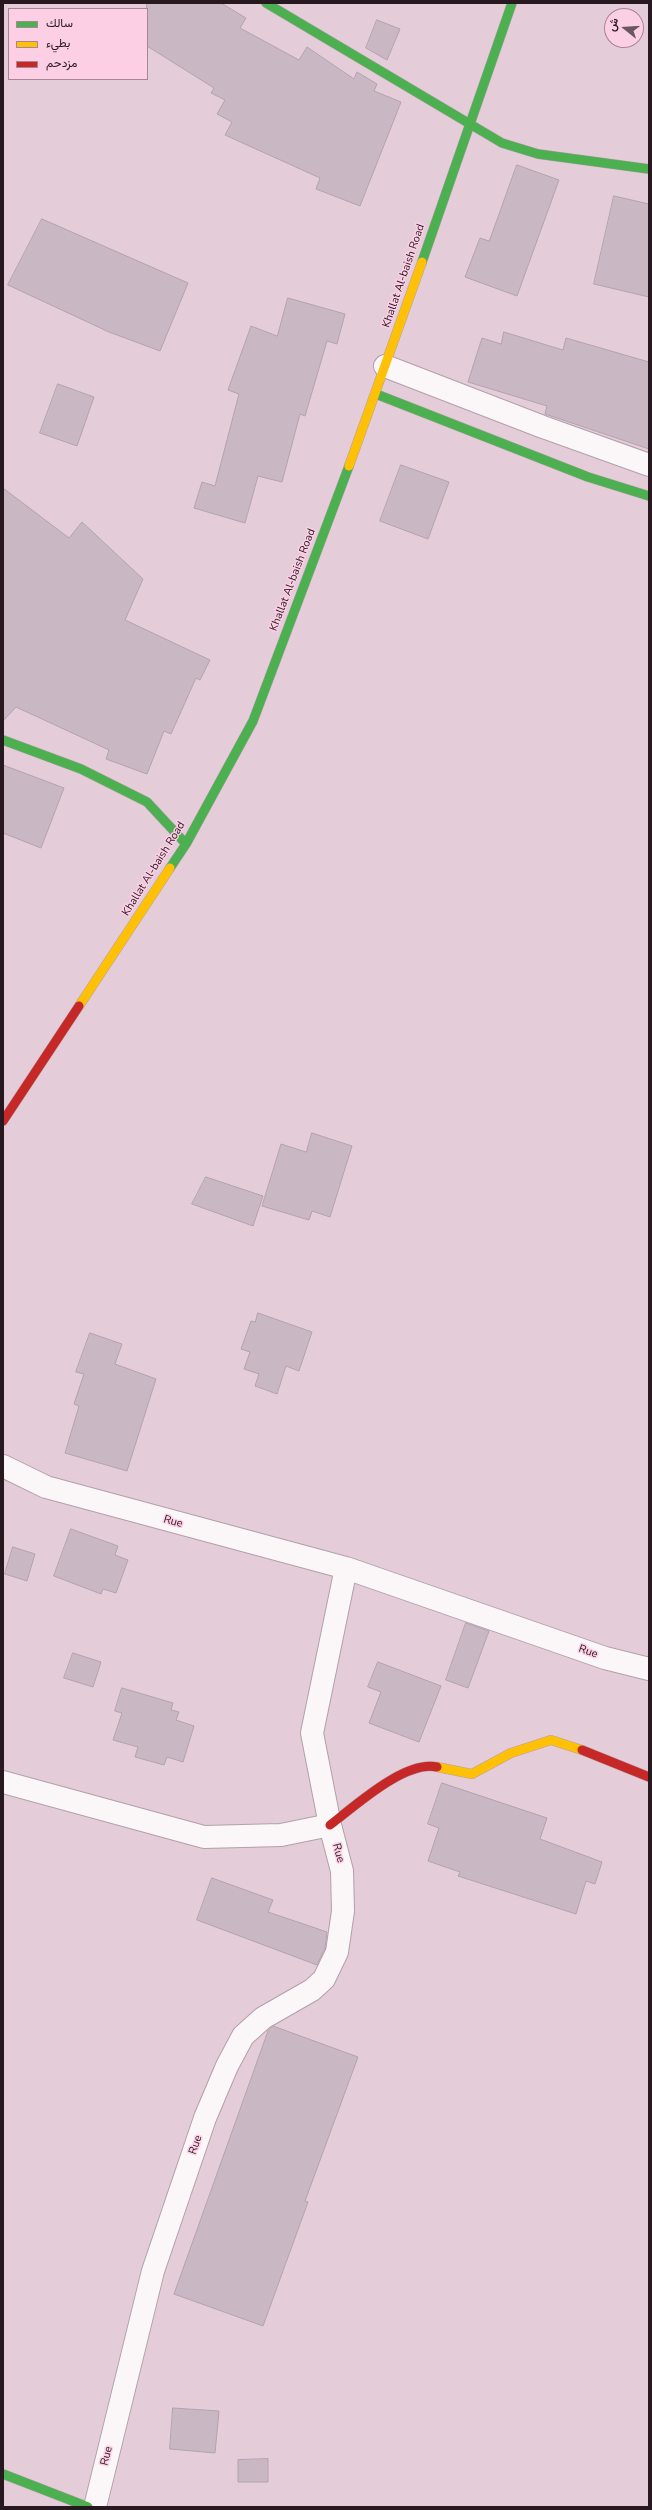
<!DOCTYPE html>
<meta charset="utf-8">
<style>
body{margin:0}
#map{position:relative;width:652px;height:2510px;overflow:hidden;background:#e4ccd8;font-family:"Nunito Sans",Vazirmatn,sans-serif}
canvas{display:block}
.frame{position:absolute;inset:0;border:4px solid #281820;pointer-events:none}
.legend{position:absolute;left:8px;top:8px;width:140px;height:72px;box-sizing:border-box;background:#fccfe5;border:1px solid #a78696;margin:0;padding:5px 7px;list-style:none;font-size:12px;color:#281820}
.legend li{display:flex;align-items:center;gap:8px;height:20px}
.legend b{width:20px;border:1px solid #a78696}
.north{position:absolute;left:604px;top:8px;width:40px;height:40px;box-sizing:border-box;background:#fccfe5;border:1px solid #a78696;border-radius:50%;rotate:287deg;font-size:11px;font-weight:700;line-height:16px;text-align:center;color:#281820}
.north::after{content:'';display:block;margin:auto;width:14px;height:18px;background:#6a5760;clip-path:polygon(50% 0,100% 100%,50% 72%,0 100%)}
</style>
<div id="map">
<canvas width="652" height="2510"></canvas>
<div class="frame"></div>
<ul class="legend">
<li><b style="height:5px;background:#4caf50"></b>سالك</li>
<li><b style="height:5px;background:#ffc107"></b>بطيء</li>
<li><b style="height:5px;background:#c62828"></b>مزدحم</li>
</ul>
<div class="north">ش</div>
</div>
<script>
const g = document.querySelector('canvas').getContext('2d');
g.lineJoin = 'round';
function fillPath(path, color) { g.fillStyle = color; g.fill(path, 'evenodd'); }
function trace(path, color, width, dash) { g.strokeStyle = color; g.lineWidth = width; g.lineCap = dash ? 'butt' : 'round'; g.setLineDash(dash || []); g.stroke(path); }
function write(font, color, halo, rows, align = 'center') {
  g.font = font + ' "Nunito Sans",sans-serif'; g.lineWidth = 3; g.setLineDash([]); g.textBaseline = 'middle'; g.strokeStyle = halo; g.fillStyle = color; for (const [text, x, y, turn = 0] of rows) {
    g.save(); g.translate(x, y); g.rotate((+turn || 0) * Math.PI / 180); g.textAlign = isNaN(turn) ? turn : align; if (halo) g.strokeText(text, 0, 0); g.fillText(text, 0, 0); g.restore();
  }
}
const building = new Path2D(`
 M147,3H221L246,18L240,28L299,60L307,47L354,79L357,72L377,84L374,91L401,102L360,206L316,189L320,178L225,135L232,122L217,114L225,100L211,93L214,88L147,46Z
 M377,20L400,29L387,60L366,48Z
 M517,165L559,180L517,296L465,277L480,238L489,241Z
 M614,196L649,204V297L594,284Z
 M42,219L188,283L160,351L109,332L8,285Z
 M288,298L345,314L337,344L327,341L305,416L300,414L282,482L258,476L245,523L194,508L202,482L215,486L239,394L228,390L251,326L277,336Z
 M504,332L563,350L566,338L649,362V449L545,414L547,406L468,382L482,338L501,344Z
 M58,384L94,397L77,446L40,433Z
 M401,465L449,482L428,539L380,521Z
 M3,488L69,538L82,522L143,579L125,620L210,660L200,680L196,678L171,734L164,731L147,774L106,759L109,750L16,707L3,721Z
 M3,765L64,788L41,848L3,833Z
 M312,1133L352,1146L330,1217L312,1211L309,1220L262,1206L281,1144L306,1152Z
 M206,1177L263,1196L253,1226L192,1204Z
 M258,1313L312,1332L299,1371L286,1366L277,1394L255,1386L259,1374L244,1369L250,1352L241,1349L251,1321L255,1322Z
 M90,1333L122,1344L115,1364L156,1379L127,1471L65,1453L79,1406L74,1404L84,1374L76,1372Z
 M71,1529L118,1546L115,1555L128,1560L116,1593L103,1589L101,1594L54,1576Z
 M13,1547L35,1554L27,1581L5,1574Z
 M466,1623L489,1631L468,1688L446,1680Z
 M73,1653L101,1662L93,1687L64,1678Z
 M378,1662L441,1686L419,1742L369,1723L381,1692L368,1687Z
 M122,1688L173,1703L171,1710L179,1712L176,1720L194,1726L183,1762L167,1757L164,1765L135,1757L138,1747L113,1740L122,1713L115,1711Z
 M442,1783L547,1818L540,1839L602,1862L595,1884L586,1881L576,1914L458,1876L460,1872L428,1861L439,1828L428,1824Z
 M212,1878L273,1900L268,1912L327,1932L325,1948L317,1965L197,1920Z
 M273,2026L358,2057L305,2201L308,2202L263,2326L174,2294L268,2031Z
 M173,2408L219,2411L215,2453L170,2449Z
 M268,2459V2482H238V2460Z`);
const street = new Path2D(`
 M385,366L543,427L649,465
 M3,1466L46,1487L346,1568L605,1658L649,1669
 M3,1782L204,1837L281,1835L330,1825
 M95,2507L153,2271L205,2118L227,2066L243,2036L263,2018L312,1990L324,1979L337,1952L343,1911L342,1871L330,1825L312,1733L346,1568`);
const fast = new Path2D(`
 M266,3L502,143L538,154L649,169
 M422,262L512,3
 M376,394L588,477L649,496
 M3,740L81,769L147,802L186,844
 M170,868L186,844L253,721L349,466
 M3,2474L88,2507`);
const slow = new Path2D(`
 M349,466L422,262
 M79,1006L170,868
 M437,1767L472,1774L511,1753L551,1740L582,1750`);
const jam = new Path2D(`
 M3,1121L79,1006
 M582,1750L649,1777
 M330,1825C355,1806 405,1760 437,1767`);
const streetNames = [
 ["Khallat Al-baish Road",404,276,-71],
 ["Khallat Al-baish Road",293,580,-69],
 ["Khallat Al-baish Road",154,869,-58],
 ["Rue",173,1522,16],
 ["Rue",588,1652,19],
 ["Rue",338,1853,75],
 ["Rue",196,2145,-71],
 ["Rue",107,2456,-76]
];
fillPath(building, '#c9b8c4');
trace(building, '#b3a2ae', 1);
trace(street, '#b2a0a9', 24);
trace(fast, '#b2a0a9', 10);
trace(slow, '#b2a0a9', 10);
trace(jam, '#b2a0a9', 10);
trace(street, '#fbf7f9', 22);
trace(fast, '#4caf50', 9);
trace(slow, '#ffc107', 9);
trace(jam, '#c62828', 9);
write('11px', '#281820', '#fccfe5', streetNames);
</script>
